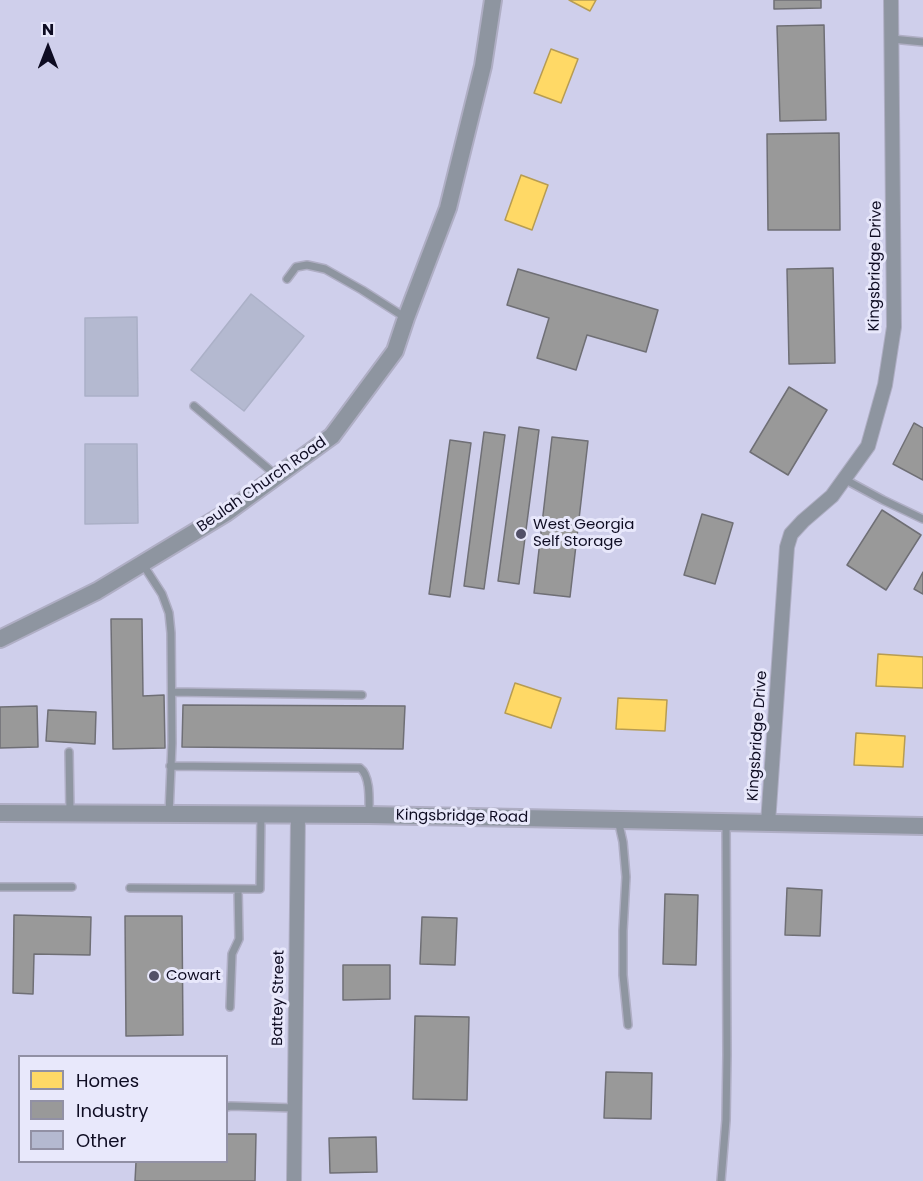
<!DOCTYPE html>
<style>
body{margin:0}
#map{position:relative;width:923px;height:1181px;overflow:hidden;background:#cfcfeb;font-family:Poppins,sans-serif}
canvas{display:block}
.legend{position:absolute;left:18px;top:1055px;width:210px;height:108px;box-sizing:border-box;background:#e8e8fb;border:2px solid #9190a4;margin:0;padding:8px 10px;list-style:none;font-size:18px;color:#0e0c22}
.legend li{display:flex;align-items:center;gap:12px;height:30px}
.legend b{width:30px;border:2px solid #9190a4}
.north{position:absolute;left:18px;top:18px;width:60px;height:60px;-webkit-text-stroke:4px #e8e8fb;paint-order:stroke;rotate:0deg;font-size:16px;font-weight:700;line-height:24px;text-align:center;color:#0e0c22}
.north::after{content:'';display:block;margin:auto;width:21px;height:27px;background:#0e0c22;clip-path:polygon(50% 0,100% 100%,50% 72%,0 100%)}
</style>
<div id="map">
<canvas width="923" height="1181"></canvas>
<ul class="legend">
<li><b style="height:16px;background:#ffd966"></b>Homes</li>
<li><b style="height:16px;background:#999"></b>Industry</li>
<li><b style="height:16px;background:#b4b9d0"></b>Other</li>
</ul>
<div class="north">N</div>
</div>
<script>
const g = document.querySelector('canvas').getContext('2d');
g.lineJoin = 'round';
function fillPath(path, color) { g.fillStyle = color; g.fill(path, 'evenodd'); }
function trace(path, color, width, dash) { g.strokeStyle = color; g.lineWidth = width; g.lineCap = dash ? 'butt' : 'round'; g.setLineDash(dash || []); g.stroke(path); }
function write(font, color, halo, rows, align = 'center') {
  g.font = font + ' Poppins,sans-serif'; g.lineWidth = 6; g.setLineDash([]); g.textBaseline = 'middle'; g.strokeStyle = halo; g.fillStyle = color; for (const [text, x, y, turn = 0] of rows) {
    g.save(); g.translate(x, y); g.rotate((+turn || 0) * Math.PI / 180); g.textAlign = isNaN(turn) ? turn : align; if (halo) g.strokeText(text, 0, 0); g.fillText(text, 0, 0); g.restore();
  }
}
const homes = new Path2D(`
 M569,0H596L590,11Z
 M551,49L578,59L561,103L534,93Z
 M521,175L548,185L532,230L505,220Z
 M878,654L923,657V688L876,686Z
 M515,683L561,698L551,728L505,713Z
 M618,698L667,700L665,731L616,729Z
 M856,733L905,736L903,767L854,765Z`);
const industry = new Path2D(`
 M774,0H821V8L774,9Z
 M824,25L826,120L780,121L777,26Z
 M839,133L840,230H768L767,134Z
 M833,268L835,363L789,364L787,269Z
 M518,269L658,310L646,352L587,335L576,370L537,358L549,318L507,305Z
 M789,387L827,410L788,475L750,452Z
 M914,423L923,428V480L893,464Z
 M519,427L539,430L519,584L498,581Z
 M484,432L505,435L484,589L464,586Z
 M552,437L588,441L570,597L534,593Z
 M450,440L471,443L450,597L429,594Z
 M882,510L921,535L886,590L847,565Z
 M702,514L733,523L715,584L684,575Z
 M923,572V594L914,589Z
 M111,619H142L143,696L164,695L165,748L113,749Z
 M183,705L405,706L403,749L182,747Z
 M37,706L38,747L0,748V707Z
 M48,710L96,712L95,744L46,741Z
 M787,888L822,890L820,936L785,935Z
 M665,894L698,895L696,965L663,964Z
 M14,915L91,917L90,955L34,954L33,994L13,993Z
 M125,916H182L183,1035L126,1036Z
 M422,917L457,918L455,965L420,964Z
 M343,965H390V999L343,1000Z
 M415,1016L469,1017L467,1100L413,1099Z
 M606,1072L652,1073L651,1119L604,1118Z
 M226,1134H256L255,1181H135L136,1162H226Z
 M376,1137L377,1172L330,1173L329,1138Z`);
const building = new Path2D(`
 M251,294L304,336L244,411L191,370Z
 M137,317L138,396H85V318Z
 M85,444H137L138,523L85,524Z`);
const service = new Path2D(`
 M892,39L923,42
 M287,279L296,267L307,265L325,269L362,290L406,318
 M194,406L277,476
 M844,479L883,500L923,519
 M142,563L162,594L169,613L171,633L172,743L169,814
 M172,692L362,695
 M69,752L70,812
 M170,766L360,768C371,776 369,802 369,815
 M618,820L623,842L626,877L623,931V975L628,1025
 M0,887H72
 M130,888L260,889L261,814
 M230,1007L232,954L239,939L238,889
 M226,1107L231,1106L295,1108
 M721,1181L726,1120L727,1055L726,822`);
const minor = new Path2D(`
 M768,823L787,547L791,534L803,521L832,496L868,446L885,385L894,327L891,0
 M294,1181L298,815`);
const tertiary = new Path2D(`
 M0,639L97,591L226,513L332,436L395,351L406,318L448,208L483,66L493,0
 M0,813L369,815L923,826`);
const markers = [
 [521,534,6,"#525068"],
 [154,976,6,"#525068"]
];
const streetNames = [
 ["Kingsbridge Drive",876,266,-89],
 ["Beulah Church Road",262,485,-35],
 ["Kingsbridge Drive",758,736,-86],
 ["Kingsbridge Road",462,817,1],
 ["Battey Street",279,998,-89]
];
const poiNames = [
 ["West Georgia",533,525],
 ["Self Storage",533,542],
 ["Cowart",166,976]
];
fillPath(homes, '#ffd966');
trace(homes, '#b79c52', 1.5);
fillPath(industry, '#999');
trace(industry, '#6f6f75', 1.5);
fillPath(building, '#b4b9d0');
trace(building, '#abb0c7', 1.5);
trace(service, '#afaec4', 10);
trace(minor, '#afaec4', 16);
trace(tertiary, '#afaec4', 20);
trace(service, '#8e95a0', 7);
trace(minor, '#8e95a0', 14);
trace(tertiary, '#8e95a0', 16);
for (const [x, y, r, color] of markers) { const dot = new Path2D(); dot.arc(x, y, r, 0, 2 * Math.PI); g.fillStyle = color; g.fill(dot); trace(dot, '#e8e8fb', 2); }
write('15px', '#0e0c22', '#e8e8fb', streetNames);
write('15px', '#0e0c22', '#e8e8fb', poiNames, 'left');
</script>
